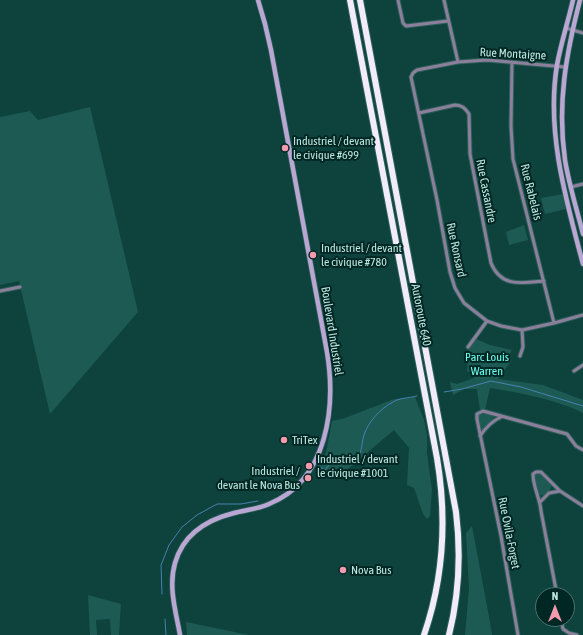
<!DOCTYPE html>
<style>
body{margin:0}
#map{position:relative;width:583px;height:635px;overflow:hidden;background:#0e423d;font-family:"Asap Condensed",sans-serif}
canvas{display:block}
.north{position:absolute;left:535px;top:587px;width:40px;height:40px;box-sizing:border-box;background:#002723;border:1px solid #4b736f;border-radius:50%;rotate:0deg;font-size:11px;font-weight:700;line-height:16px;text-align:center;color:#bce6e0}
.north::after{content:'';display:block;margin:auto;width:14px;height:18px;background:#f29aae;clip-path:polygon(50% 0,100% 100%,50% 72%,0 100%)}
</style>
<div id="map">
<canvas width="583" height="635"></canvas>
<div class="north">N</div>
</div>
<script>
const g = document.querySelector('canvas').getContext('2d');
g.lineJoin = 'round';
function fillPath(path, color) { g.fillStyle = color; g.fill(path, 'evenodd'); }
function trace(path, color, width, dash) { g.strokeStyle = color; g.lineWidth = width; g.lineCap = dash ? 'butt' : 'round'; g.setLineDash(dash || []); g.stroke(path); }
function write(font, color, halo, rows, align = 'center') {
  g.font = font + ' "Asap Condensed",sans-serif'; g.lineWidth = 4; g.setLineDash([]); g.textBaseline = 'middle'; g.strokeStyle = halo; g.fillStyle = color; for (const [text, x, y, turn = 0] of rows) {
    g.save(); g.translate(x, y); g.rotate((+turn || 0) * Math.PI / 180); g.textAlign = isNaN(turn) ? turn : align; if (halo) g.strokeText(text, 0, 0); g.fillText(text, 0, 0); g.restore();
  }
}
const green = new Path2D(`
 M90,107L138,312L50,414L19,281L0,285V117L30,111L38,120Z
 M563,194L566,209L545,214L541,198Z
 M524,225L528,240L509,245L506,232Z
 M476,339L490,345L512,350L510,353L511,361L498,379L543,385L583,400V413C555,399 521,393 490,388L485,410L494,415L493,421L484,429H480L477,414L480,411L477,389H464L453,395L450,382L457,384L474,378L473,374L467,371L469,347Z
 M415,397L424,420L427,435V453L432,490L430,516L427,519L423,514L414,488L407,485L409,448L394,430L341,475L330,478L316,468L326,453L332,421L345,418L394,399Z
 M541,472L552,484L549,493L544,496L538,494L533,474Z
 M472,526L490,622L492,635H465L469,588L466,533Z
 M88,595L121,604L119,635H111L110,619L96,620L97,635H90Z
 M186,622L249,635H187Z`);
const stream = new Path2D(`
 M444,392L462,389L491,381L521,387L583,406
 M320,467L325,470L332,461L339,464L353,463C364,452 360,448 364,435C368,422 381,408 393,402C399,398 409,398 417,396
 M162,594L161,565L169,545L182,527L197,515L217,504H241L258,501
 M165,619L166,635`);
const street = new Path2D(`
 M398,0L403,23L406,26L448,21
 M444,0L458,62
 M566,28L583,33
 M512,62L511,126L513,159L554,323
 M565,67L487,60L458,62L417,70L413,73L411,77L437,200L450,272L455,288L464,303L487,321L501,326L522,330L554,323L583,315
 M419,113L455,105C462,105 465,108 469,114L470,154L491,263C501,288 523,283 544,281
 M571,187L583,184
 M0,291L20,287
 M468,347L487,321
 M520,356L523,347L522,330
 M574,371L583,365
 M480,436C486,427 492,421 501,417
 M540,502L549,493L560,491
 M557,595L541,511C540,498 533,487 533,474L536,472H541L560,491L583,506
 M561,619L563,629L569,633L577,635
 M518,635L501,536L477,419V414L483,411L567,434L576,446L583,450`);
const secondary = new Path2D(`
 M573,0C568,22 561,43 557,65C546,132 566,200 583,264
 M580,0C566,54 557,104 565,160C569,185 577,210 583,234
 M180,635C176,612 168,587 175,563C183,535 206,520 234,513C246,510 258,509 269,504C328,480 336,407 327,352L271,50L265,24L258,0`);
const highway = new Path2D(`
 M350,0L437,458C447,518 444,577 424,635
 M360,0L456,512C461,553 459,595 449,635`);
const markers = [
 [285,148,4,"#f29aae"],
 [313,255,4,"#f29aae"],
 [284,440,4,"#f29aae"],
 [309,466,4,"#f29aae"],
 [308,478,4,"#f29aae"],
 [343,570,4,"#f29aae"]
];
const streetNames = [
 ["Rue Montaigne",513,54,3],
 ["Rue Cassandre",486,191,79],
 ["Rue Rabelais",531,192,76],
 ["Rue Ronsard",456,250,78],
 ["Autoroute 640",421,315,79],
 ["Boulevard Industriel",332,331,81],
 ["Rue Ovila-Forget",509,533,79]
];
const poiNames = [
 ["Industriel / devant",293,141],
 ["le civique #699",293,155],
 ["Industriel / devant",321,248],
 ["le civique #780",321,262],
 ["TriTex",292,440],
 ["Industriel / devant",317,459],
 ["le civique #1001",317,473],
 ["Industriel /",300,471,"right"],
 ["devant le Nova Bus",300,485,"right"],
 ["Nova Bus",351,570]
];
const parkNames = [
 ["Parc Louis",487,357],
 ["Warren",487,371]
];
fillPath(green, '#1e5a54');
trace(stream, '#4782b2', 1);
trace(street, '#2d605a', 5);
trace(secondary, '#2d605a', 6);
trace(highway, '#2d605a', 8);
trace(street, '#8c7f9b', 3);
trace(secondary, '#baa6d2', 4.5);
trace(highway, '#f2ecfa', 6);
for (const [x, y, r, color] of markers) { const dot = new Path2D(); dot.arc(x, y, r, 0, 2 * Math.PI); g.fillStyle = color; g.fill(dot); trace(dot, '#002723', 1.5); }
write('12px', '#bce6e0', '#002723', streetNames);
write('12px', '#bce6e0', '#002723', poiNames, 'left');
write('12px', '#6efeee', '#002723', parkNames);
</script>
